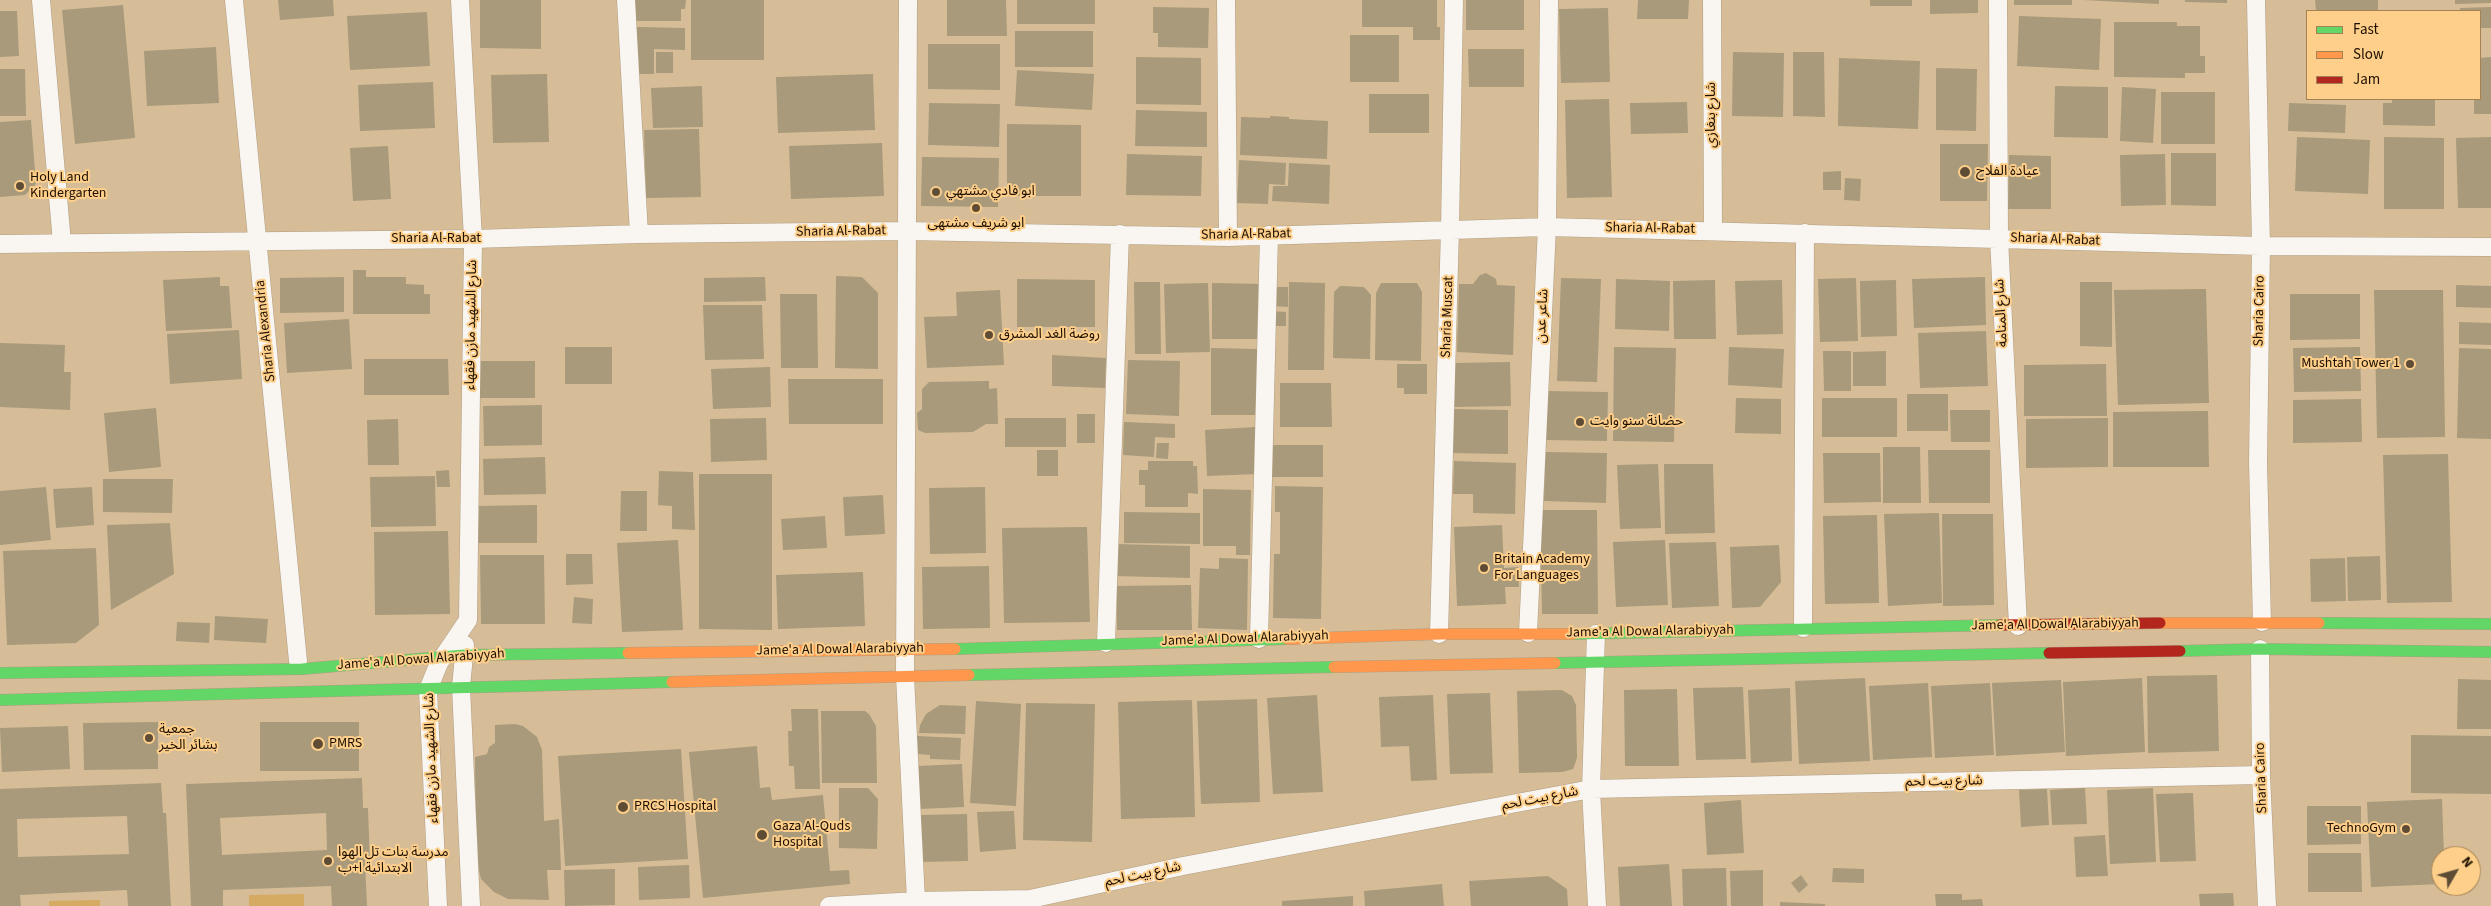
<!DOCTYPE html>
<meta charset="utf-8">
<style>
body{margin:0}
#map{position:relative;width:2491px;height:906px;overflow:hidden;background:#d6bd98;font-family:"Source Sans 3",sans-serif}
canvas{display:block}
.legend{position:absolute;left:2306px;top:10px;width:175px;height:90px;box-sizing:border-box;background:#fecf8a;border:1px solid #a48253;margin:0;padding:6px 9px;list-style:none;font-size:15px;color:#1d0f00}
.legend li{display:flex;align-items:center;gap:10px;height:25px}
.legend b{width:25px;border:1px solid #a48253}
.north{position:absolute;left:2431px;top:846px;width:50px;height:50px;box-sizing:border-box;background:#fecf8a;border:1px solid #a48253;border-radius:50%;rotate:52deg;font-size:14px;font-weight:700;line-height:20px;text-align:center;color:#1d0f00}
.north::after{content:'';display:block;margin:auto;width:18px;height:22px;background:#5e4c35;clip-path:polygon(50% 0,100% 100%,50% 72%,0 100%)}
</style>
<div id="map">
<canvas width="2491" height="906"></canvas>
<ul class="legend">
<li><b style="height:6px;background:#63d668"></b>Fast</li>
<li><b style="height:6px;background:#ff974d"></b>Slow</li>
<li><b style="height:6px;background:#b3261e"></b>Jam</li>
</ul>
<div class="north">N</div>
</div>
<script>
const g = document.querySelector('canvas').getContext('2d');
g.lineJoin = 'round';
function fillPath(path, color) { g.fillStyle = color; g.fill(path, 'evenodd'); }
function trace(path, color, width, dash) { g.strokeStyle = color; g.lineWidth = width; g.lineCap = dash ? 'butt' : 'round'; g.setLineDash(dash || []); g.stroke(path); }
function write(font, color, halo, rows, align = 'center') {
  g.font = font + ' "Source Sans 3","Noto Sans Arabic",sans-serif'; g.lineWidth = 4; g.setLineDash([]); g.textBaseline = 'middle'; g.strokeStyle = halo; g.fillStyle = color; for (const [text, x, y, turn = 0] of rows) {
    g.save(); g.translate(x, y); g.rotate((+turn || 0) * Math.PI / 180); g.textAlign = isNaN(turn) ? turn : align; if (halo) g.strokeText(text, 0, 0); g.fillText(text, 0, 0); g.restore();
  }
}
const green = new Path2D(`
 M304,894V906H249V895Z
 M100,900V906H49V901Z`);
const building = new Path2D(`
 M278,0H333L334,16L280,20Z
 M480,0H541V49L480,48Z
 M635,0H686L685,9H681V21H635Z
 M691,0H764V60H691Z
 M947,0H1006L1007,36H947Z
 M1017,0H1095V24H1017Z
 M1362,0H1437V27H1440V40H1413V27H1362Z
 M1466,0H1524V30H1466Z
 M1638,0H1689L1688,19H1637Z
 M1870,0H1912V6H1870Z
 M1930,0H1978V13L1930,14Z
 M2014,0H2072V5H2014Z
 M2083,0H2159V4Z
 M2185,0H2227V3L2185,2Z
 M2315,0H2378V11H2316Z
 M2455,0H2491V3L2455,4Z
 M123,5L135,138L75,144L62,10Z
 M1153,7L1209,8L1208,48L1158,47V33H1153Z
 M2491,7V28H2480V11H2460V8Z
 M1608,8L1610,82L1561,83L1559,9Z
 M0,11H17L19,56L0,57Z
 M427,12L430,66L350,70L347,16Z
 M2019,16L2101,19L2099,70L2017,66Z
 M2114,22H2177V26H2200V56H2205V73H2185V78L2114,77Z
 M637,27L685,28V50L654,49V74H637Z
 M1015,31H1093V67H1015Z
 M1350,35H1399V82H1350Z
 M928,44H1000V90L928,89Z
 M216,47L219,103L147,106L144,51Z
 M1468,49H1524V87H1469Z
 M656,52H673V73H656Z
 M1733,52L1784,53L1783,117L1732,116Z
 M1793,52H1824L1825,117L1793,116Z
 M1136,57L1201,58V105L1136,104Z
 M2491,57V114H2474V99H2480V58Z
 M1839,58L1920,61L1918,129L1838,126Z
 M1936,68L1977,69L1976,131L1936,130Z
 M0,69H25L26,116H0Z
 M1017,70L1094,74L1092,110L1015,106Z
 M547,74L549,142L493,143L491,75Z
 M873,74L875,130L778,133L776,77Z
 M433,82L435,128L360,131L358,85Z
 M702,86L703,127L653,128L651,88Z
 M2055,86L2108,87V138L2054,137Z
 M2122,87L2156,89L2153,143L2120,141Z
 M2161,92H2215V144H2161Z
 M1369,94H1429V133H1369Z
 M1609,99L1612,197L1567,198L1565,100Z
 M2392,99H2435V126L2383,125V103H2392Z
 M1687,102L1688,133L1631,134L1630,103Z
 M929,103L1000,104L999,147L928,145Z
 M2289,103L2346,105L2345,133L2288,131Z
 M1136,110L1207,112V147L1135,146Z
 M1270,116L1289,117V119L1328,121L1327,159L1240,155L1241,117L1270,118Z
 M31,120L36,184L25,195L0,197V122Z
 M1007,124L1081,125V196H1007Z
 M699,129L701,197L646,198L644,130Z
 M2297,137L2370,140L2368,194L2295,191Z
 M2384,137L2444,138V209H2384Z
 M2491,137V208H2458L2456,138Z
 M882,143L884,196L791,199L789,146Z
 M1940,144H1988L1987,201H1940Z
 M388,146L391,199L353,201L350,148Z
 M2171,153H2216V206L2171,205Z
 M1127,154L1202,156L1201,196L1126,195Z
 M2165,154L2166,205L2121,206L2120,155Z
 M2009,155L2051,156V209H2008Z
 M922,157L999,158L998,207L921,206Z
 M1239,160L1286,163L1285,185L1269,184L1268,204L1237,203Z
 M1289,163L1330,165L1329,204L1272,201L1273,186H1288Z
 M1841,171V190H1823V172Z
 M1845,178L1861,179L1860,201L1844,200Z
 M353,270H366V277H406V284L424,285V294H430V314H353Z
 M1486,273L1496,279L1497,285L1515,286L1513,355L1457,352L1459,284H1473L1480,275Z
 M836,276L862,277L878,293V369L835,368Z
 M220,277V286H229L232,328L166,331L163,280Z
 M344,277V312L280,313V278Z
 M765,277L766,301L704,302V278Z
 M1985,277L1986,325L1914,328L1912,279Z
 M1561,278L1601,279L1597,382L1557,381Z
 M1856,278L1858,341L1820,342L1818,279Z
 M1017,279L1095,280V327H1017Z
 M1616,279L1670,281L1669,331L1615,329Z
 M1715,280L1716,339H1674L1673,281Z
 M1782,280L1783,334L1737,335L1735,281Z
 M1896,280L1897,336L1861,337L1860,281Z
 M1134,282H1160L1161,354H1135Z
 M1289,282L1325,283L1324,370H1288Z
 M2080,282H2112V347L2080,346Z
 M1208,283L1210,352L1166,353L1164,284Z
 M1212,283L1263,284V339H1212Z
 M1381,283H1417L1422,292L1421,361L1375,360L1376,293Z
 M2456,285L2491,286V308L2456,307Z
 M1340,286L1364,287L1371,295L1370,359L1333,358L1334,292Z
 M1273,287H1288V307L1273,306Z
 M2206,289L2209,403L2118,405L2114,290Z
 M1000,290L1004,365L927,368L924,317L957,316L956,292Z
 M2374,290H2443L2445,437L2377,438Z
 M780,294H817L818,368H781Z
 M2290,294H2360V339L2290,340Z
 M703,305H762L764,359L705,360Z
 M1271,311L1286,312V326H1271Z
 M349,319L352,369L287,373L284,323Z
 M2459,322L2491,323V345L2459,344Z
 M239,330L242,379L170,384L167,334Z
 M1986,331L1988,386L1920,388L1918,333Z
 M0,343L65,345L64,372H71L70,410L0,407Z
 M565,347H612V384H565Z
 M1614,347L1676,348L1674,442L1613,441Z
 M1729,347L1784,349L1782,388L1728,385Z
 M2360,347L2361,391L2294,392L2293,348Z
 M1211,348L1258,349L1259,415H1211Z
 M2459,348L2491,349V439L2457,438Z
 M1823,351H1851V391H1824Z
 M1886,351V386H1853V352Z
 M1052,355L1106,358L1105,388L1052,386Z
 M364,359H448L449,395H364Z
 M1128,360L1180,361L1179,416L1126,414Z
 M478,361H535V398H478Z
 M1510,362L1511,406L1454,407L1453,363Z
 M1397,364H1427V394H1404V388H1397Z
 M2106,364L2107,416H2024V365Z
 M770,367L771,407L713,409L711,369Z
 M788,379H883V424H789Z
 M989,381V389L997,388L998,424H986L973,432L925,433L918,430L917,413L922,409V389L929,382Z
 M1280,383H1331L1332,427H1280Z
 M1545,391L1608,392L1607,441L1545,440Z
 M1907,394H1948V431H1907Z
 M1736,398L1781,399V434L1735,433Z
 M1822,398H1897V437H1822Z
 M2361,399L2362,442L2293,443V400Z
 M542,405V445L484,446L483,406Z
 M156,408L161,467L109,472L104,413Z
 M1452,409L1508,410V454L1451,453Z
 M1950,410H1990V442H1951Z
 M2208,411L2209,467H2113V412Z
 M1077,414H1095V443H1077Z
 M766,418L767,460L711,462L710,419Z
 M1005,418H1066V447H1005Z
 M2108,418V467L2026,468V419Z
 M398,419L399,465H368L367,420Z
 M1124,422L1175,424V438L1155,437L1154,457L1123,455Z
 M1255,427L1257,474L1207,476L1205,430Z
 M1157,443H1169L1168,459L1156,458Z
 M1269,445H1323V477H1269Z
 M1883,447H1920L1921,503H1883Z
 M1037,450H1058V476H1037Z
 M1928,450H1990V503H1929Z
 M1545,452L1607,453L1606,503L1544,501Z
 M1823,453H1880L1881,502L1824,503Z
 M2448,454L2452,602L2387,603L2383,455Z
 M545,457L546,494L484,495L483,459Z
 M1148,461H1193V466H1197L1198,494L1188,493V507H1145V485H1139V470H1148Z
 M1454,461L1516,463L1515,514L1473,513V494H1453Z
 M1658,464L1661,528L1620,529L1617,465Z
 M1664,464H1713L1715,533L1665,534Z
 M449,470L450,487H437L436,471Z
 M659,471L693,472L695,530L672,529V506L658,505Z
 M699,474H772V630L699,629Z
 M435,476L436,526L371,527L370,477Z
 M103,479H173L172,513L103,512Z
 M1275,486L1323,487L1321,619L1273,618L1274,554H1280V512H1275Z
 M46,487L51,540L0,545V491Z
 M92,487L94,525L56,528L53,489Z
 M985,487L986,553L930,554L929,488Z
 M1203,489L1251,490L1250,555H1236V546H1203Z
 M621,491H647V531H620Z
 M883,495L885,534L845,536L843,497Z
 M537,505V543H478V506Z
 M1540,510H1597L1598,614H1542Z
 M1124,512L1200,513V544L1124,543Z
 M1939,513L1942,603L1888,606L1884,514Z
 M1942,514H1993L1994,605L1943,606Z
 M1877,515L1879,603L1825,604L1823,516Z
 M825,516L827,548L783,550L781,519Z
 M170,523L174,574L111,610L107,525Z
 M1502,525L1504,568L1518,567L1519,587H1505L1506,604L1457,606L1454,527Z
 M1087,527L1090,622L1004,623L1002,528Z
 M448,531L450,614L375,615L374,532Z
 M678,540L683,630L622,632L617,543Z
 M1665,540L1668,605L1616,607L1613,542Z
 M1716,542L1719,606L1672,608L1669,543Z
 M1116,544L1190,546V578L1115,576Z
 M1779,545L1781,582L1760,607L1732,608L1730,547Z
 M96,548L99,625L76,643L7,645L3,551Z
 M566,554H592L593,584L566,585Z
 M480,555H544L545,624H481Z
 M2380,556L2381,600L2348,601L2347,557Z
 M1219,558L1248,559L1247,630L1198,628L1200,568L1219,569Z
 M2345,558L2346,601L2311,602L2310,559Z
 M989,566L990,628L923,629L922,567Z
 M863,572L865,626L778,629L776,575Z
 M1191,585L1192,630H1117V586Z
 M574,597L593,599L592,624L572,623Z
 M215,616L268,619L266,643L214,640Z
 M177,622L210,623L209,643L176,641Z
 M2217,675L2219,751L2148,753L2147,676Z
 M1865,678L1870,761L1799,764L1795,681Z
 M2142,678L2145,752L2066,756L2063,682Z
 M2458,679L2491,680V729H2457Z
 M2061,680L2065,752L1996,756L1992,683Z
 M1928,683L1932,757L1873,760L1869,686Z
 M1990,683L1994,755L1935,758L1931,686Z
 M1743,687L1746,759L1696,760L1693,688Z
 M1790,688L1792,761L1751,763L1748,690Z
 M1677,689L1679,766H1625L1624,690Z
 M1562,690L1572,696L1576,705L1577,758L1573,769L1562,772L1519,773L1517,691Z
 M1490,693L1493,773L1450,774L1447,694Z
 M1317,695L1323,792L1273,794L1267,698Z
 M1433,695L1437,780L1411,781L1409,746L1381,747L1379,697Z
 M1257,699L1260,802L1201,804L1197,701Z
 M1192,700L1195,817L1121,819L1118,702Z
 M976,701L1021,704L1016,806L970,803Z
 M1026,703L1095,704L1092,842L1023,840Z
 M940,705L966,706L965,734L919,733L920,725L926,714Z
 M791,709H818L820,789H795L794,766H789L788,731H792Z
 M821,711H865L869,714L876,726L877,783H822Z
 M158,722V769L84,770L83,723Z
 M260,722H359V771H260Z
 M515,724L523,726L537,737L542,750L544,821L559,819L561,870H547L549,900L508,899L494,892L481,879L476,858L475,757L487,754L489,747L495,743V725Z
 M68,726L70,769L2,772L0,728Z
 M2411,735L2491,736V794L2411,793Z
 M917,736L961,738L960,760L930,759V755L917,754Z
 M757,746L760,788L770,787L772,800L823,795L830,871L849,870L850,884L703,898L689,752Z
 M681,749L688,859L565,866L558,756Z
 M962,764L964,807L919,809L917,766Z
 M362,778L363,808H368L370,864H365L367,906H332L331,886L223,890V906H191L186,784ZM326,813L327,850L222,855L220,818Z
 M161,783L163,813H166L171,906H128L127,890L20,895L21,906H0V789ZM127,816L129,854L18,857L17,819Z
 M839,788H868L878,799L877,849L839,848Z
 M2085,788L2087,824L2052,825L2050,790Z
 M2153,788L2156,862L2110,864L2107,790Z
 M2047,789L2049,825L2021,827L2019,790Z
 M2193,793L2196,861L2160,862L2156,794Z
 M2442,799L2444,856H2441V884L2371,887L2367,802Z
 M1741,800L1744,853L1707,855L1704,803Z
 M2307,806H2361V844L2307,845Z
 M1014,811L1016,849L980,852L977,812Z
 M967,814L968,861L918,862L917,815Z
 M2105,835L2108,876L2076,877L2074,837Z
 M2308,853H2361L2362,892H2308Z
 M1669,864L1672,906H1620L1618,867Z
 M689,865L690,898L639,900L638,867Z
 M1726,868L1727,906H1683L1682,869Z
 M1833,868L1864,869V883L1832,882Z
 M615,869V905L565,906L564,870Z
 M1763,870V906H1731L1730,871Z
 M1801,875L1808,885L1799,893L1791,883Z
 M1548,876L1567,889L1568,906H1471L1469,881Z
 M1442,884L1444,906H1365L1364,891Z
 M2233,893L2234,906H2200L2199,894Z
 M1935,894H1962V900L1982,899L1983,906H1936Z
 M1353,896V906H1282V901Z
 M1780,902L1825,904V906H1780Z`);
const street = new Path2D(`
 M41,0L62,243
 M234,0L298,661
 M626,0L639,234
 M908,0L905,676L916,901
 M1226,0L1228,237
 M1712,0L1713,230
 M1998,0L1999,238L2018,626
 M2256,0L2261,246L2258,462L2262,622
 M0,244L473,239L639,234L905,231L1228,237L1547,227L2261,246L2491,247
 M1803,628L1805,233
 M1528,633L1547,227L1549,0
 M1439,634L1450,228L1454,0
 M1596,634L1591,789L1597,906
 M1259,639L1269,235
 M1106,643L1120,234
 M465,645L461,687L471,906
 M2260,649L2261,775L2267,906
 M438,906L428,690L439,663L468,620L473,239L460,0
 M829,906L916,901L1030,899L1183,866L1591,789L2261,775`);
const fast = new Path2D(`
 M2319,623L2491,624
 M1573,634L2000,625
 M955,649L1287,639
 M2180,651L2260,649L2491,652
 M1555,663L2049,653
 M0,673L302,669L464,655L628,653
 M969,675L1334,667
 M0,700L672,682`);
const slow = new Path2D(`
 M2160,623H2319
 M1287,639L1439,634H1573
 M628,653L955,649
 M1334,667L1555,663
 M672,682L969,675`);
const jam = new Path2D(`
 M2000,625L2160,623
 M2049,653L2180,651`);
const markers = [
 [1965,172,6,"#5e4c35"],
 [20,186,5,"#5e4c35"],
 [936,192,5,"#5e4c35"],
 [976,208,5,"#5e4c35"],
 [989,335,5,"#5e4c35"],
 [2410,364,5,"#5e4c35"],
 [1580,422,5,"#5e4c35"],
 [1484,568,5,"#5e4c35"],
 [149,738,5,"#5e4c35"],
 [318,744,6,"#5e4c35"],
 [623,807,6,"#5e4c35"],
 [2406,829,5,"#5e4c35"],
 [762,835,6,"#5e4c35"],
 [328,861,5,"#5e4c35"]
];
const streetNames = [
 ["شارع بنغازي",1712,115,-90],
 ["Sharia Al-Rabat",1650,229,1],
 ["Sharia Al-Rabat",841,232,-1],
 ["Sharia Al-Rabat",1246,235,-1],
 ["Sharia Al-Rabat",436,239],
 ["Sharia Al-Rabat",2055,240,2],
 ["Sharia Cairo",2260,311,-89],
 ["شارع المنامة",2002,313,-93],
 ["شاعر عدن",1543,316,-87],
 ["Sharia Muscat",1448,317,-88],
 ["شارع الشهيد مازن فقهاء",472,325,-89],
 ["Sharia Alexandria",266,331,-96],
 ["Jame'a Al Dowal Alarabiyyah",2055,625,-1],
 ["Jame'a Al Dowal Alarabiyyah",1650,632,-1],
 ["Jame'a Al Dowal Alarabiyyah",1245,639,-2],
 ["Jame'a Al Dowal Alarabiyyah",840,650,-1],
 ["Jame'a Al Dowal Alarabiyyah",421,660,-4],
 ["شارع الشهيد مازن فقهاء",432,758,-92],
 ["Sharia Cairo",2262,778,-92],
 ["شارع بيت لحم",1944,782,-1],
 ["شارع بيت لحم",1540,799,-11],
 ["شارع بيت لحم",1143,875,-12]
];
const poiNames = [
 ["عيادة الفلاح",1976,172],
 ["Holy Land",30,178],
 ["Kindergarten",30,194],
 ["ابو فادي مشتهي",946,192],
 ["ابو شريف مشتهى",976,224,"center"],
 ["روضة الغد المشرق",999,335],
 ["Mushtah Tower 1",2400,364,"right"],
 ["حضانة سنو وايت",1590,422],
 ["Britain Academy",1494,560],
 ["For Languages",1494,576],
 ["جمعية",159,730],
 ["بشائر الخير",159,746],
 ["PMRS",329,744],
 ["PRCS Hospital",634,807],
 ["Gaza Al-Quds",773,827],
 ["Hospital",773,843],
 ["TechnoGym",2396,829,"right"],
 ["مدرسة بنات تل الهوا",338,853],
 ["الابتدائية ا+ب",338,869]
];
fillPath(green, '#d5aa63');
fillPath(building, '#a89a7a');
trace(street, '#b19d80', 19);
trace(fast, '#b19d80', 12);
trace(slow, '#b19d80', 12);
trace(jam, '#b19d80', 12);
trace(street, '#f9f5f0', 18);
trace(fast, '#63d668', 11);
trace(slow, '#ff974d', 11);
trace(jam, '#b3261e', 11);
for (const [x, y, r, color] of markers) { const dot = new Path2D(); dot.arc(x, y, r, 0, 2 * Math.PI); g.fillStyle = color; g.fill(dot); trace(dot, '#fecf8a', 2); }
write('14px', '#1d0f00', '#fecf8a', streetNames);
write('14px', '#1d0f00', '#fecf8a', poiNames, 'left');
</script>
